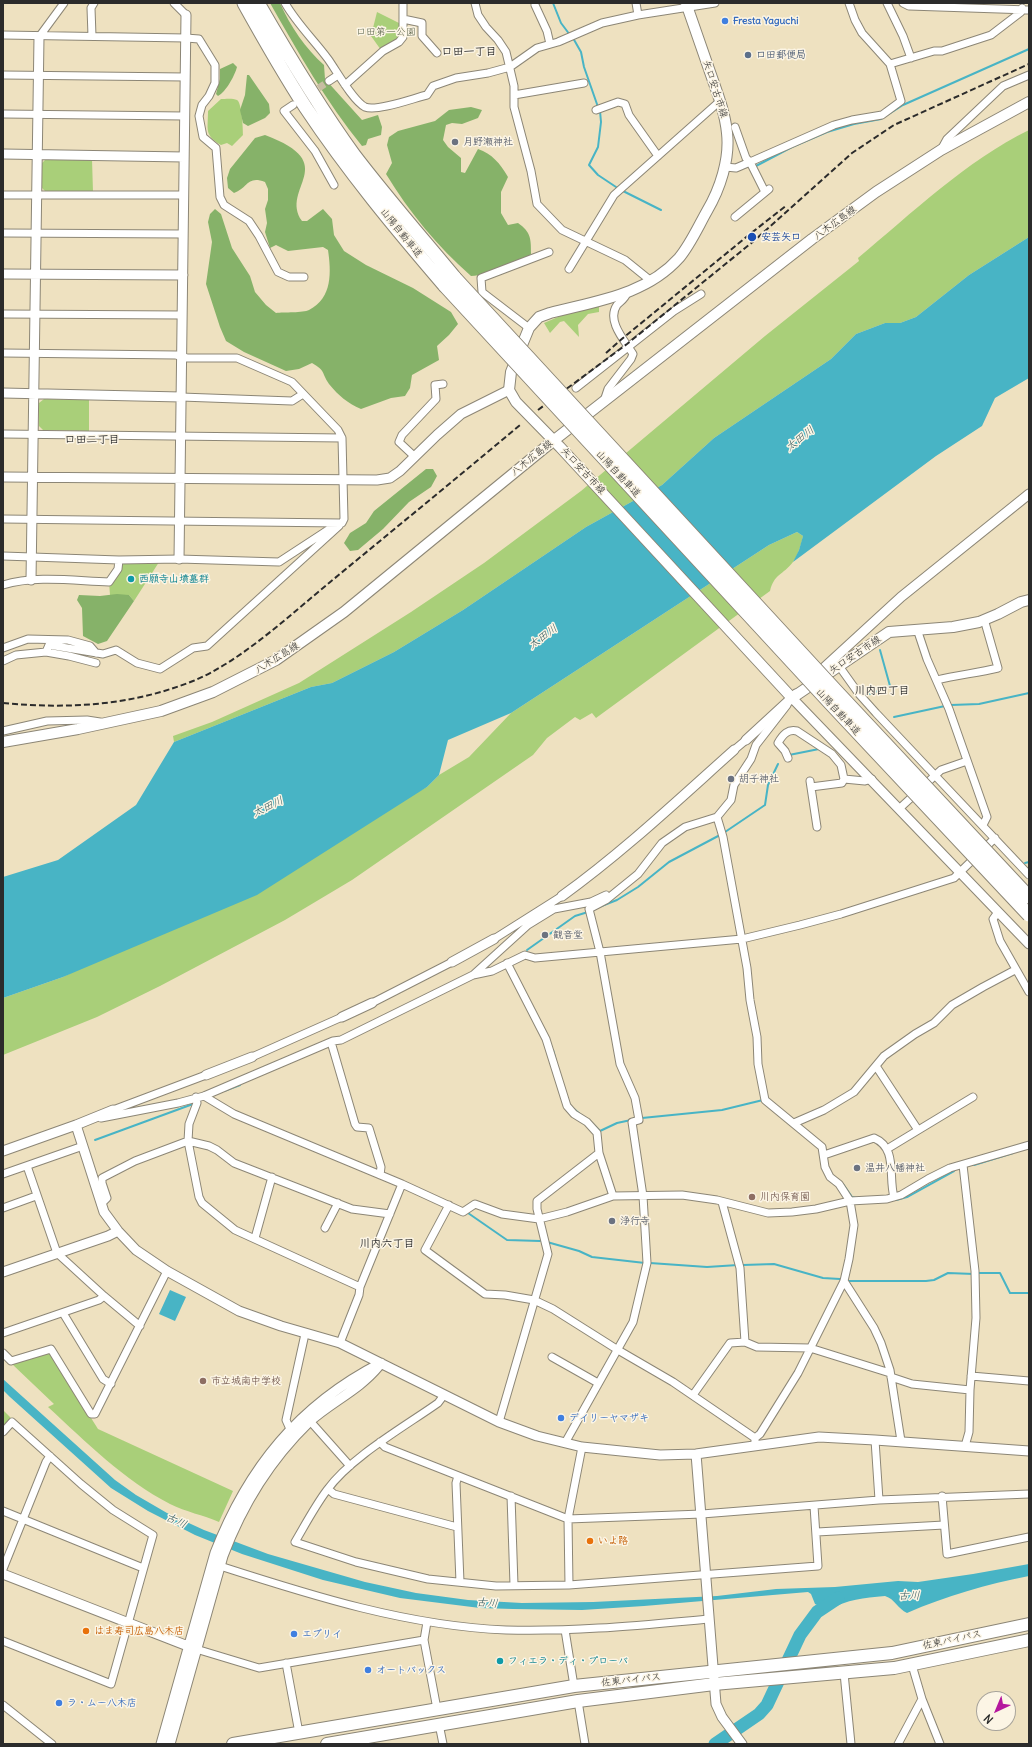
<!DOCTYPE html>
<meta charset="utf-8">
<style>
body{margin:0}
#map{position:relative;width:1032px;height:1747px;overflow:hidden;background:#eee1c0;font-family:Delius,sans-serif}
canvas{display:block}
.frame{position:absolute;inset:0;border:4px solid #2b2b2b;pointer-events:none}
.north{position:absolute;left:976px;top:1691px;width:40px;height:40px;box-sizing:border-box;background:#fcf5e5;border:1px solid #a8a49b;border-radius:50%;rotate:224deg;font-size:11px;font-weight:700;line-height:16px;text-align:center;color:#2b2b2b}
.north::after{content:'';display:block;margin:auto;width:14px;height:18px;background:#b5179e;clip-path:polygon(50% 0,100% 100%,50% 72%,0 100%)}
</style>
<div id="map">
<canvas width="1032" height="1747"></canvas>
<div class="frame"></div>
<div class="north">N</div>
</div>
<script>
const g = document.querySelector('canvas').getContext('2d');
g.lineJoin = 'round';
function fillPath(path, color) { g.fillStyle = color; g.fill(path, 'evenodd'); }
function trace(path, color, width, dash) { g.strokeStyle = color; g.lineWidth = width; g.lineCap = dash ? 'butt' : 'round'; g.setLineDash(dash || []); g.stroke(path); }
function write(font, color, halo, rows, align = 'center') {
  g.font = font + ' Delius,"Klee One",sans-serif'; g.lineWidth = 3; g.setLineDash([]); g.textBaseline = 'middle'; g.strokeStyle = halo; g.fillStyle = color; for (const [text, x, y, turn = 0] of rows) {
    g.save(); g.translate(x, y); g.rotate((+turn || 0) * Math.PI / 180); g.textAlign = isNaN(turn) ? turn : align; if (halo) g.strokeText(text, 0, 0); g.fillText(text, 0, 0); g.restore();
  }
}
const green = new Path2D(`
 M377,12L401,24C402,42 395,42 381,50L371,36Z
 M221,99C225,99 233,98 237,100C242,103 243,129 243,135L232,146L227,143L221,145C204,135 208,130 208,111Z
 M1029,130V237L969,275L916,317L900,323H885L856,334L831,359L714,438L662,485L586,527L463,610L394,652L332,683L311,687L174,742L173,736L212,722L299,683L411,612L484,563L581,491L765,336L859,261L858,258C912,213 966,161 1029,130Z
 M92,159L93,192L45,191L42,188V163L45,160Z
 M599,305V312L588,314L578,325L579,337L564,321L560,322L550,333L544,323L572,311Z
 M44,399L89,400V431L43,430L39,426V403Z
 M797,532L803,536C801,545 798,555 793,562C783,575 774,574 770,591L596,718L592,713L580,720L575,717L547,738L533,755L352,880L285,920L160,986L97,1017L3,1055V998L63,977L427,787L439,775L469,757L511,713L769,545Z
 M161,559L134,601L129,595H110L109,582L119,560Z
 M50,1353L98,1429L233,1491L219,1522C203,1515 186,1512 170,1504C124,1480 86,1442 48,1407L54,1404L12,1364Z
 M3,1410L11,1418L3,1427Z`);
const forest = new Path2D(`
 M270,3H280C290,26 306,49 324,65L325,79L362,120L378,115L382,127L381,135L368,139L366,145L362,146C326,102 298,52 270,3Z
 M233,63L237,67C235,75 226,92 218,96L216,94L220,79V69Z
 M247,75H249L269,104L270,113L265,118L248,126L243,123L240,110L245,95Z
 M471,107L482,110L478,118L462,124L452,123L446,125L443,140L448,147L461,158V172L465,173L478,149C492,154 500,163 508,177L501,192V213L508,225L518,223C531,232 531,239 531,254C517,266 489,275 471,276C438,247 409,212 386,174L392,163L387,145L389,137L398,131L435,121L449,110Z
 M265,135C343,164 279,188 302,221H307L323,209L332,219L334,235L344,251L366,265L413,288L451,312L458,324L449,335L437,346L439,360L412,375L410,388L405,396L391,398L361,409C347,403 339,396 329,384C321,372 326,371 312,363L299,369L286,371L244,352L226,341L220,327L206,284L212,242L208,222L210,214L215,209L221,214L232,248L250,276L255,292L266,305L276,313C284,312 303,313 309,310C333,298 331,271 328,250L323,247L288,251L276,245L270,248L265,232L267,223L265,209L268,200V189L265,182C247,175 248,188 234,193L228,188L227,178L230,169L255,138Z
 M426,469H433L437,476L431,487L409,502L383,529L358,550L350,551L344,543L350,533L366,523L374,511Z
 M117,594L129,595L134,601L107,641L98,644L83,636L82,608L77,600L79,595L100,596Z`);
const water = new Path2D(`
 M1029,237V378L995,398L982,426L936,456L793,562L799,550L803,536L797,532L769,545L511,713L448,740L439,775L427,787L257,895L63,977L3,998V877L58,860L136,805L174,742L311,687L332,683L394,652L463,610L586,527L662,485L714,438L831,359L856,334L885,323H900L916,317L969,275Z
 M170,1290L186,1297L175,1321L159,1314Z
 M3,1379L115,1480L136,1495L167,1513L204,1530L268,1554L365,1582L416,1593L468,1600L522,1603L593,1602L717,1596L776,1589L835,1587L898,1581L918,1582L973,1574L1029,1564V1576C987,1584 946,1596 907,1613C898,1609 895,1599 885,1596C863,1598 848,1599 829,1610L815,1604L811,1594L808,1592L644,1606L582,1610L513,1609L480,1608L400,1598L323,1580L242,1554L195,1535L148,1511L111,1488L10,1397L3,1390Z`);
const stream = new Path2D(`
 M553,3L561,23L570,35
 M573,38L581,52L584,67L598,107
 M600,111L601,122L598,147L589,165L598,175L619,189
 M756,166L792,147L827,132L854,124L881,119L903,105L1029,49
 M623,191L661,210
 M870,694L890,686L880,650
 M951,705L979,704L1029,693
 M894,717L945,706
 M789,755L819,749
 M725,832L765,805L768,785L778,764
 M1025,863L1029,862
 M599,907L617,900L638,887L669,862L720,835
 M527,950L575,916L588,912
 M553,1050L556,1061
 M224,1091L240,1085
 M574,1109L581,1115
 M642,1118L722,1110L763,1100
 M588,1119L600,1131L617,1123L631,1120
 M95,1140L193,1104
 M974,1165L1013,1153
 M843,1184L852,1197L856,1198
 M896,1200L907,1197L954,1171
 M468,1213L507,1240L540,1241
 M547,1242L579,1251L592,1257L645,1263
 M650,1263L707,1267L738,1265
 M743,1265L774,1264L823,1278L840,1279
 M977,1273H1000L1010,1293H1029
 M849,1281H926L934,1280L948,1273L974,1274`);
const river = new Path2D(`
 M715,1744L759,1714L767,1705L800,1635L817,1612L838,1598`);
const minorTunnel = new Path2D(`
 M310,94L329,81`);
const minor = new Path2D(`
 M174,3L186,15
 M285,3C297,24 314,40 328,59C336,70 353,101 365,107C377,112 414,98 427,95L433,86L456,78L488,73L510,67L537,48L558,42L602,23L638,15L715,3
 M475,3L478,15L486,27L498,40L506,52L514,86V107L531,171L537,204L562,230L625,260L651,281
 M636,3L638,15
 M887,3L903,36L911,58
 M903,3L909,6L1029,10
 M535,5L547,31L550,44
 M403,19L422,23V36L437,53
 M3,35L186,38L199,39L215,65V83L209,96L202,105L199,116L203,137L216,148L220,197L224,205L249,221L259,236L278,272L289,277H304
 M92,36L91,8L94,3
 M39,37L64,3
 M890,64L934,51H942L991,35L1021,12L1022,8
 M3,75L185,77
 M329,81L338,75
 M345,85L383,51L399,42L403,37V3
 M514,95L584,83
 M293,105L284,111L315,151L334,185
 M596,110L618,102L625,104L629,115L658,156
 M3,114L184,116
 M735,127L746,158L750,162L834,125L852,120L882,115L901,101L890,64L862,33L855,20L849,3
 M941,150L947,139L1003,86L1029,75
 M725,167L736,168L750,162L765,192
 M3,195H183
 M735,217L769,189
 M3,233L183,234
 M569,269L614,195L720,101
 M3,314L182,315
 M529,328L482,292L481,278L549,252
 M3,353L176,355L187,358H237L292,382L338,430L342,438L344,519L342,523L331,528L279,562L179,559L119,560L3,556
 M576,388L674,311L701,294
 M181,397L292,401L303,394
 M604,401L608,389L631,359L633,354C625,341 606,321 617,305C621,301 625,299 627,293
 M3,434L342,438
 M415,457L399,442L402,435L436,399L435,385L443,384
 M3,519L340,523
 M3,585C36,575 75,581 109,582L118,569L119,560
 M917,629L927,659L949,709L987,817L983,825
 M3,648L28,639L68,640L90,646L96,653
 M46,652L69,656L96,663
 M3,661L16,655L46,652L49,645L103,654L116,650L137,663L160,669L193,648L207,646L339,526
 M839,666L859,694L876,713L1029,875
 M937,680C957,675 977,673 998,668L984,619
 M3,731L47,721L87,720L100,722
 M734,750L746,740
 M788,758L785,751L778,743C783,734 788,729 797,731L832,754L841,765L844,779L865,781L872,779
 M810,781L817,827
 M811,787L842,783L844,779
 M900,808L941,770L967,761
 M717,817L723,837L747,968L750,1000L757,1037L758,1064L765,1100L822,1147L825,1167L830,1177L839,1184L850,1201L854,1225L849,1259L844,1281L798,1373L760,1434L755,1438V1446
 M998,912L993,919L1000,941L1029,992
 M494,939L562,896
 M507,963L546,1039L567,1106L574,1114L587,1122L597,1133L599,1153L613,1196
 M473,975L492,971L525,955L535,958L742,939L800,925L841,914L954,878L995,838
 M372,1003L452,962
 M331,1042L355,1124L357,1127L369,1128L381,1167L380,1175
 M252,1057L342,1017
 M876,1066L918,1130
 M204,1096L234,1114L402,1184L463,1212L475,1204L502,1214L539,1219L567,1212L613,1196L682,1195L717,1200L768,1213L792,1212L816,1209L850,1201L887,1199L901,1195L928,1179L950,1168L1029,1145
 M196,1097L197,1103L189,1124L188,1141L199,1197L202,1203L235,1230L360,1287
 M113,1110L206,1075
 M101,1118L178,1103L204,1096L333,1041L341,1040L473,975L528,925L554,909L591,902L606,895
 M794,1123L824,1110L854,1092L884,1056L915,1034L934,1023L952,1005L983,987L1015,970
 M887,1149L973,1097
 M824,1155L874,1138C898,1148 888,1177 894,1197
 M27,1166L57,1253L104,1296L140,1326
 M3,1174L83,1146
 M722,1202L740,1268L745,1342L757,1347L810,1348L890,1373
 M101,1204L107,1198L102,1183V1178L135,1161L188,1141L209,1146L217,1150L234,1163L352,1209L390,1214
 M449,1205L425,1250L485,1294L505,1295L534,1300L553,1309L618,1350L673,1382L755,1438
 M3,1208L36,1196
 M325,1228L338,1203
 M255,1238L272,1177
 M844,1281L874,1328L881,1343L890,1370L901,1441
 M63,1313L103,1379L111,1384
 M3,1333L99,1300L104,1296
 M340,1343L359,1295L360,1287L402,1184
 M3,1353L11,1361L51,1349L91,1414H95L167,1271
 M552,1357L598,1383
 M971,1376L1029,1381
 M891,1377L912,1384L970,1390L976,1318L975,1271L963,1165
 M444,1395L438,1403C404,1427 351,1457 327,1490C315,1506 305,1525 295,1542L356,1562L428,1579L496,1586L569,1585L818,1566L814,1506
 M693,1395L730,1343L745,1342
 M310,1421L350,1466
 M499,1422L548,1254L537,1209V1201L599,1153
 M290,1429L286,1420L305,1334
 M3,1432L12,1422L81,1484L113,1510L153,1535L111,1684L3,1641
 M875,1440L879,1500
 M380,1442L385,1447L568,1519L702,1514L879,1500L1029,1494
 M565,1443L633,1322L647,1263L643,1196L632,1122L639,1120L635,1098L620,1064L600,952L589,909L606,900L638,874L662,843L685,827L717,817L731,800L734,785L751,759L756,745L787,705
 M965,1446L969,1432L970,1390
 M458,1476L456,1483L460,1582
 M328,1489L334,1494L457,1527
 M511,1496L514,1585
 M942,1496L947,1554L1029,1537
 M3,1511L143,1568
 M817,1532L944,1525
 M220,1566C313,1596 408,1626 506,1630C574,1632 642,1625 709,1619
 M3,1569L46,1462L50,1456
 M569,1585L568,1519L582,1447
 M427,1622L424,1640L437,1709
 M565,1630L574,1686
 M196,1649L259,1668L424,1640
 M286,1663L299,1733
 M844,1673L851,1744
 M922,1699L940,1744
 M578,1701L585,1744
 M3,1705L52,1744
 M439,1724L443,1744
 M898,1744L922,1699L912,1665`);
const tertiary = new Path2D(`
 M3,154L184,157
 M3,274L183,275
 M3,393L181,397
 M3,477L377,480L390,478L400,471L437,435L461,414L509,390
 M179,559L186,15
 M31,580L39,37
 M816,675L901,597L1029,494
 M792,698L1029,944
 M746,740L796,694
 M562,896C623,852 678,800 734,750
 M452,962L494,939
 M342,1017L372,1003
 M206,1075L252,1057
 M76,1125L104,1212L118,1231L136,1250L167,1271L239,1311L281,1326L340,1343L499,1422L537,1436L582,1447L660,1455L696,1454L819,1437L875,1440L1029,1451
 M3,1151L76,1125L113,1110
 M3,1272L108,1236L118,1231
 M696,1454L716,1704L722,1717L742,1744
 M3,1574L193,1648
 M161,1744L215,1553C248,1468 299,1405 381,1363
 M170,1744L223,1556C242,1505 270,1460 309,1422C331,1402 359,1390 378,1367`);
const secondary = new Path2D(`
 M686,3C694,26 702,49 710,72C717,92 725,112 727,133C730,159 720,189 707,211C698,227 690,245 679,258C646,295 596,301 550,313L539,317L529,328L511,372L509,390L516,402L560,447L792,698L889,632L953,627L979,622L998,614L1021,602L1029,600
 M3,742L78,729L161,711L213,692L276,660L344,612L553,441L812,239L876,192L941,150L1029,102`);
const trunk = new Path2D(`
 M233,1744L574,1686L892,1653L1029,1624
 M327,1744L578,1701L714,1684L894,1668L1029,1640`);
const motorway = new Path2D(`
 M244,3C264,39 284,74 306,108C348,171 396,229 445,286
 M258,3C288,55 319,107 354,155C386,197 421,237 455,278`);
const rail = new Path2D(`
 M606,353L623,338L750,234L787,205
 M538,410L627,344L755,240L852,153L894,125L1029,64
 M3,703C69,709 130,706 193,681C240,662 290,615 329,583C393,530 457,478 520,425`);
const motorwayBridge = new Path2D(`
 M455,278L839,694L1029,897
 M445,286L830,703L1029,915`);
const markers = [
 [725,21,4,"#3f7fe0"],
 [748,55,4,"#5c6f8a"],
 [455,142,4,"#6b7280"],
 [752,237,5,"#1a4fb4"],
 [131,579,4,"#0f9aa8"],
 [731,779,4,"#6b7280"],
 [545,935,4,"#6b7280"],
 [857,1168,4,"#6b7280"],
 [752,1197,4,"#8d6e63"],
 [612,1221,4,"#6b7280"],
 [203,1381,4,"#8d6e63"],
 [561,1418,4,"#3f7fe0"],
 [590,1541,4,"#e8710a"],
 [86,1631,4,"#e8710a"],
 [294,1634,4,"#3f7fe0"],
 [500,1661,4,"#0f9aa8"],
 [368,1670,4,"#3f7fe0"],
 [59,1703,4,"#3f7fe0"]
];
const shopNames = [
 ["Fresta Yaguchi",733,21],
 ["デイリーヤマザキ",569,1418],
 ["エブリイ",302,1634],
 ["オートバックス",376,1670],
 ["ラ・ムー八木店",67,1703]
];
const parkNames = [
 ["口田第一公園",386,32]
];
const serviceNames = [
 ["口田郵便局",756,55]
];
const streetNames = [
 ["矢口安古市線",715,89,72],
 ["八木広島線",835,223,-36],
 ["山陽自動車道",401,233,51],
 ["八木広島線",532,458,-39],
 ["矢口安古市線",583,471,47],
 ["山陽自動車道",618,474,47],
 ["矢口安古市線",855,655,-34],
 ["八木広島線",277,658,-32],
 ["山陽自動車道",838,712,47],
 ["佐東バイパス",952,1640,-12],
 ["佐東バイパス",631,1680,-6]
];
const worshipNames = [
 ["月野瀬神社",463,142],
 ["胡子神社",739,779],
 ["観音堂",553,935],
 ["温井八幡神社",865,1168],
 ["浄行寺",620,1221]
];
const transitNames = [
 ["安芸矢口",761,237]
];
const cultureNames = [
 ["西願寺山墳墓群",139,579],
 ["フィエラ・ディ・プローバ",508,1661]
];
const educationNames = [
 ["川内保育園",760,1197],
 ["市立城南中学校",211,1381]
];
const foodNames = [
 ["いよ路",598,1541],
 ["はま寿司広島八木店",94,1631]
];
const neighbourhoodNames = [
 ["口田一丁目",469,52],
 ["口田二丁目",92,440],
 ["川内四丁目",882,691],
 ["川内六丁目",387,1244]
];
const waterNames = [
 ["太田川",800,439,-38],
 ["太田川",543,637,-36],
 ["太田川",268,807,-26],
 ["古川",176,1521,25],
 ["古川",909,1596],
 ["古川",487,1603,5]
];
fillPath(green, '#a9cf79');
fillPath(forest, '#86b269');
fillPath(water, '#48b4c5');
trace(stream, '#48b4c5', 2);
trace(river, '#48b4c5', 13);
trace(minorTunnel, '#c7bda2', 7, [7, 3.5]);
trace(minor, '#8c8676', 9);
trace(tertiary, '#8c8676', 11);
trace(secondary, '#8c8676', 12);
trace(trunk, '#8c8676', 14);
trace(motorway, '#8c8676', 15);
trace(minor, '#fff', 7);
trace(tertiary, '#fff', 9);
trace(secondary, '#fff', 10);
trace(trunk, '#fff', 12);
trace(motorway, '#fff', 13);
trace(rail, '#2b2b2b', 2, [6, 3]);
trace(motorwayBridge, '#8c8676', 15, []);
trace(motorwayBridge, '#fff', 13);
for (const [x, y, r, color] of markers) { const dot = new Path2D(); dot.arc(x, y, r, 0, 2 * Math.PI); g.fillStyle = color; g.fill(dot); trace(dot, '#fcf5e5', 1.5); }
write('bold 10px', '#366cbe', '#fcf5e5', shopNames, 'left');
write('10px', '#515c42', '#fcf5e5', parkNames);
write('bold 10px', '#4e5e75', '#fcf5e5', serviceNames, 'left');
write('10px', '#2b2b2b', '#fcf5e5', streetNames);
write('bold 10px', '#5b616d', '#fcf5e5', worshipNames, 'left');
write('bold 10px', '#164399', '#fcf5e5', transitNames, 'left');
write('bold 10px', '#0d838f', '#fcf5e5', cultureNames, 'left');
write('bold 10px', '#785e54', '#fcf5e5', educationNames, 'left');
write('bold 10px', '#c56008', '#fcf5e5', foodNames, 'left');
write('bold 11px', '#2b2b2b', '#fcf5e5', neighbourhoodNames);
write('italic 11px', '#355b61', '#fcf5e5', waterNames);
</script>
